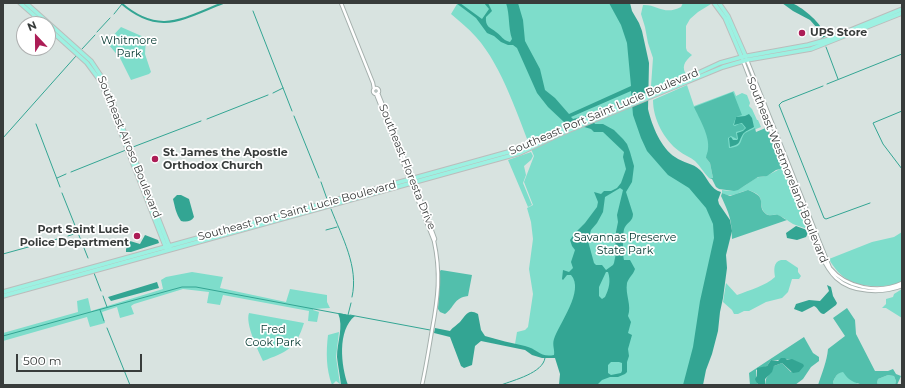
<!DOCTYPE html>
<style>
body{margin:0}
#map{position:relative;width:905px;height:388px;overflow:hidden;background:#d8e3e0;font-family:Montserrat,sans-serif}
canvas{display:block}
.frame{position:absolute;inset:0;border:4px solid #383c3b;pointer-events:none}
.north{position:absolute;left:16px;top:16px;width:40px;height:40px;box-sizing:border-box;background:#fff;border:1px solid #afb1b1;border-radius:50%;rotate:338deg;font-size:11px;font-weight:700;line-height:16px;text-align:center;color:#383c3b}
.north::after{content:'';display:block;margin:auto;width:14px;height:18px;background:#ac1d56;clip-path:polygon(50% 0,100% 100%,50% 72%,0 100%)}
.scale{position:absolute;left:16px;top:354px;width:126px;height:18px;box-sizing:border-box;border:2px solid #383c3b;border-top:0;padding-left:5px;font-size:12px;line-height:14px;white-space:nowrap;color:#383c3b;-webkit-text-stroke:3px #fff;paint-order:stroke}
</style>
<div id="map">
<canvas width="905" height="388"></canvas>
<div class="frame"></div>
<div class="north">N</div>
<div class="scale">500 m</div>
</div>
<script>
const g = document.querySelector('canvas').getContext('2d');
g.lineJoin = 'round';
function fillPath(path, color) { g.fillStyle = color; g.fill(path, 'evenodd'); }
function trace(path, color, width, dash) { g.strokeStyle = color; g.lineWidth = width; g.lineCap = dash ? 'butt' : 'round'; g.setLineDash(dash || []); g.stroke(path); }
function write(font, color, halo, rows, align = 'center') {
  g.font = font + ' Montserrat,sans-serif'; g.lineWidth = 3.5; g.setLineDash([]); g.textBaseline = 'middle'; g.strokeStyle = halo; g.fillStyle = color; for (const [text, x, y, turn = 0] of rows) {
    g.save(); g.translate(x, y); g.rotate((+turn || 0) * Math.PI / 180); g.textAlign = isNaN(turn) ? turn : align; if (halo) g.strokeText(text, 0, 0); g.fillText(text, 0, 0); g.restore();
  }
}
const green = new Path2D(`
 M456,3H630L625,9L653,145L697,185L721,227L690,385H592L571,358L543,357L515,344L517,332L525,330L528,327L533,294L529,269L533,239L531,222L527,208L533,205L524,182L534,156C518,118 503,67 476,37C468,28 459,21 451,14L457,4Z
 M683,3H709L711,4L698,12L690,19L686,26V48L687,51L692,55C684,62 681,67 687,76L652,91L651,86L653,58L648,43L645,27L641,14L643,5C657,4 664,16 681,7Z
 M121,27L146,38L145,54L151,72L149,74L131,80L120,58L108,44V41Z
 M687,85L694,106L734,91L736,96L742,93L747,95L750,103L749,106L752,109L757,120H758L761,127L746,133V145L706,158L710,163L713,178H709C704,173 700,166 695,161C690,157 684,155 679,151C664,140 653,119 653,100Z
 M531,152L533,156L531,160L524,166L526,175L523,183L532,205L528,207L508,160Z
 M782,168H784L809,228L807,229C803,227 797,226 793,224C788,221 782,216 777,215C772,214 769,217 765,213C757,204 767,197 751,191C742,188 734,200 722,193V190C739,193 743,186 756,178C760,176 765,177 768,175C773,173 777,170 782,168Z
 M902,232V281C896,285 888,286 881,286C857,287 841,281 829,259L872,242L894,237Z
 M781,260H786L798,268V272L801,276L799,279H792L788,292L782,298L766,302L749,311H744L738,314H734L732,310L723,302L726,283L737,295C750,290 765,286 775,277C774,270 773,262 781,260Z
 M192,272L223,277L220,288L286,302L290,289L327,295V302L330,308L313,309V310L319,312L317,322L308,321L309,311L223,295L220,305L207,303L209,292L183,289L134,304L131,306L134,314L120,318L117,307L102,312L105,323L90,327L87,317L3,341V333L78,312L77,301L88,298L91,311L163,289L161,280L166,277Z
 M902,289V318L886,308H882L886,304V299L893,297L894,294Z
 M249,313L304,323C296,349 286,352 263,361C258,350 245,324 249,313Z
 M339,332L336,357L340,384L336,381L332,385C326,369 326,352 328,335Z
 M843,371L859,385H834L833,382C835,377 837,373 843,371Z
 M888,375L894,376L896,381L895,385H879L877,383L878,379Z`);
const forest = new Path2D(`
 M733,92L742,115L736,117L733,125L735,126L739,124H742L745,128L743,130L736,132L737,139L731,136L728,138L729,148C744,147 739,140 745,133C748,131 752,130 755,128L756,132L768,127L775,151L777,154L779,155L784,168L776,170L767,176L758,177L738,190L734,191L719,189L716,187L712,179L709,178H713L710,163L706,158C706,155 708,152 708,149C710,136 699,118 694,107Z
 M748,190C770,198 755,205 766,214C770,217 774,214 778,215C781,216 784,219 787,220L732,239C732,220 729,213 721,196L722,193L730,196Z
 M441,270L472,275L468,296C453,298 455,307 445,314L440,312L438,309L440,271Z
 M847,308L855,320L856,334L875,371H888L893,369L896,374L901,376L897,385H895L896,381L894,376L888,375L878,379L877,383L879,385C868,385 858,386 849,379C846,377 845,374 843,372C837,373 835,377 833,382L834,385H818C822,373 827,361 828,349L845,336L833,318Z
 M804,337L813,353L819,357V361L811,367L803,379L795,385H765L766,379L774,366L782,363L791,372L799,363C789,357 782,361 771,360L767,366L756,370L757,383L759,385H750L749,373Z`);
const water = new Path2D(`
 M456,3H460L482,19L489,9L484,3H488L492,11L486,17C485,27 490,27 496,32C503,37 501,39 510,42L512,39C508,27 510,15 506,3H518L523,20L525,41L540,69L545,90L555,98L569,114L631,86L627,43L621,25L609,3H630L632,11L639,23L642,31L649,63L648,109C652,126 661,148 675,157C683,163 693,163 700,170C707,177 711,190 721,192L718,200L719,204L730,220L732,231L726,255L727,268L723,298L720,312L718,331L712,354L706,370L703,385H683L693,347L700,301L714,238L713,224L706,208L689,188L668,175L647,151L641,138L633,115L631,91L571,117L573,119L585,116H590L595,124H603L614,130L623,139L627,144L630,152L634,166L632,182L626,192L633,214C633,221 628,222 625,227C622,231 623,255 624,260H630L635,269C633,275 629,277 627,283C625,295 632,305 628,316L631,322L628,333L632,335L628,349L629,356L627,362V372L625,374L618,377H610L602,380L597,385H559L560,374L555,358H542L532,355L525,350L481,341L475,346L472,365L464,368L461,366L450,337L434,333L435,328L450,331C453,327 457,325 460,322C466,315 468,308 478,314L481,330L485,336C498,340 512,343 525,346C538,349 540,358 554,355C555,350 552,345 554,339C559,324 585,290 571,275H567L563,280L562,279L563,270L569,272L573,268L571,262L575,250L572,246L570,240L575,233L585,223L597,207L598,202L594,192L601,194L604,191H611L617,188L621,183L626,169L623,157L624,152L603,132H594L591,129L568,122L565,123L548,107L537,93L517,48L513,45H508L501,42L494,36L487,33L476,18ZM620,188L623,190L617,215L618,222L615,237L616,253L614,263L613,265L606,270L602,265H596L594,263L588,241L591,230L597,223L603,212L605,197ZM606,272H608C611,281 609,289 605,297L602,299L599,296V287ZM611,362H619L622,363V371L621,373L611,375L608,373V365Z
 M782,3C785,3 789,2 792,3C805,9 821,23 826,36L821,39L817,28L810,20L793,11Z
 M749,114L752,118L754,127C751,129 745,131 743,134C737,144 742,143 730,147L729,138L731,137L733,140H737L738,139L737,133L743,131L746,128L742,123L734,125L736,117L745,116Z
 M177,195H181L189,199L194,217C191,222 186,222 181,221C176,214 175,207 173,199Z
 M796,226L807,230L808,233L806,237L797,240L787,238L786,233Z
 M145,235L158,240L159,243L131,252H126V249L130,241L140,244Z
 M157,282L159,288L111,301L108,297Z
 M827,285L831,287L833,296L837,303L836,305L824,314C819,314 818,307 814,306L802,312L794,309L796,304L809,300L820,301L829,291Z
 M338,313L355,316C337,330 341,366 348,385H341C340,376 338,366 337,357C337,342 344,327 338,313Z
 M781,358H785L787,360L792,359L803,364L804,366L799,372L793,373L782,363L774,366L772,372L765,379V385C759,385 757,385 755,379L757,376V368L767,366L771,360L778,361Z`);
const stream = new Path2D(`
 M253,11L292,111
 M114,14L122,4
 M97,32L110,18
 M826,47L838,79
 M82,49L95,35
 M827,84L902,54
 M823,86L782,102L779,105L824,218L826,219L870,203
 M273,93L283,88
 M902,111L873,123L883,144L902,169
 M294,116L319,178
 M207,119L268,95
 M36,124L60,187
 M3,138L76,56
 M133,147L201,121
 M71,172L126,150
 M57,178L66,174
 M321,182L327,199
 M62,193L88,258
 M331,209C342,237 359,267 352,297
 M326,230L337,227
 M68,236L77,233
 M3,254L61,238
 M94,273L101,291
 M103,296L107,307
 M100,310L104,321
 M348,315L351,303
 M350,315L430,330
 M107,328L130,385
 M3,336L171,290L182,287H196L346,315
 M501,385C514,380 543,373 545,358`);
const canal = new Path2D(`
 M121,3C159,36 182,19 223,3`);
const minor = new Path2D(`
 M341,3L373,83L374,89
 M747,60L830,268C846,288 879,294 902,283
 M743,61C762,111 783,161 803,210C811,230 821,264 836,278C852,293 882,294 902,286
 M373 91a3 3 0 1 1 6 0a3 3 0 1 1-6 0Z
 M378,93L414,182L435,239L434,241C441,273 438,298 432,330C429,348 426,367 422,385
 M376,94L434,241`);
const major = new Path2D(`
 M20,3L44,24
 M26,3L91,61L101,76L108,91L170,248
 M714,3L725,18L742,58
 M719,3L728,16L746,57
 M48,28L87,63L101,82L166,248
 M3,292L519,149L558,131L668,87L720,63L742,57L808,45L826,40L902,9
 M3,296L520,153L560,134L723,67L747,60L811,49L902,13`);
const markers = [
 [802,33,4,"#ac1d56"],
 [155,159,4,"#ac1d56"],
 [137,236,4,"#ac1d56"]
];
const poiNames = [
 ["UPS Store",810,33],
 ["St. James the Apostle",163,153],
 ["Orthodox Church",163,166],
 ["Port Saint Lucie",129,230,"right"],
 ["Police Department",129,243,"right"]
];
const parkNames = [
 ["Whitmore",129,41],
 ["Park",129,54],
 ["Savannas Preserve",625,238],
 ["State Park",625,251],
 ["Fred",273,330],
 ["Cook Park",273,343]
];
const streetNames = [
 ["Southeast Port Saint Lucie Boulevard",604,112,-23],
 ["Southeast Airoso Boulevard",129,147,68],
 ["Southeast Floresta Drive",407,167,68],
 ["Southeast Westmoreland Boulevard",787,170,68],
 ["Southeast Port Saint Lucie Boulevard",297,211,-15]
];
fillPath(green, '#7eddcb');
fillPath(forest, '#52bfac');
fillPath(water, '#33a593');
trace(stream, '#33a593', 1);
trace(canal, '#33a593', 2);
trace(minor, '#a5b0ad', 4.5);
trace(major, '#bbbdbc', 5.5);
trace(minor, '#fff', 2.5);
trace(major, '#9df1e2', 3.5);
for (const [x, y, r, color] of markers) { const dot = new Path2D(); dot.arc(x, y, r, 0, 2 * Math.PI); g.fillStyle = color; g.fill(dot); trace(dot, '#fff', 1.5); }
write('bold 11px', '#383c3b', '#fff', poiNames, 'left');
write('11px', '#01362e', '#fff', parkNames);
write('11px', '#383c3b', '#fff', streetNames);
</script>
